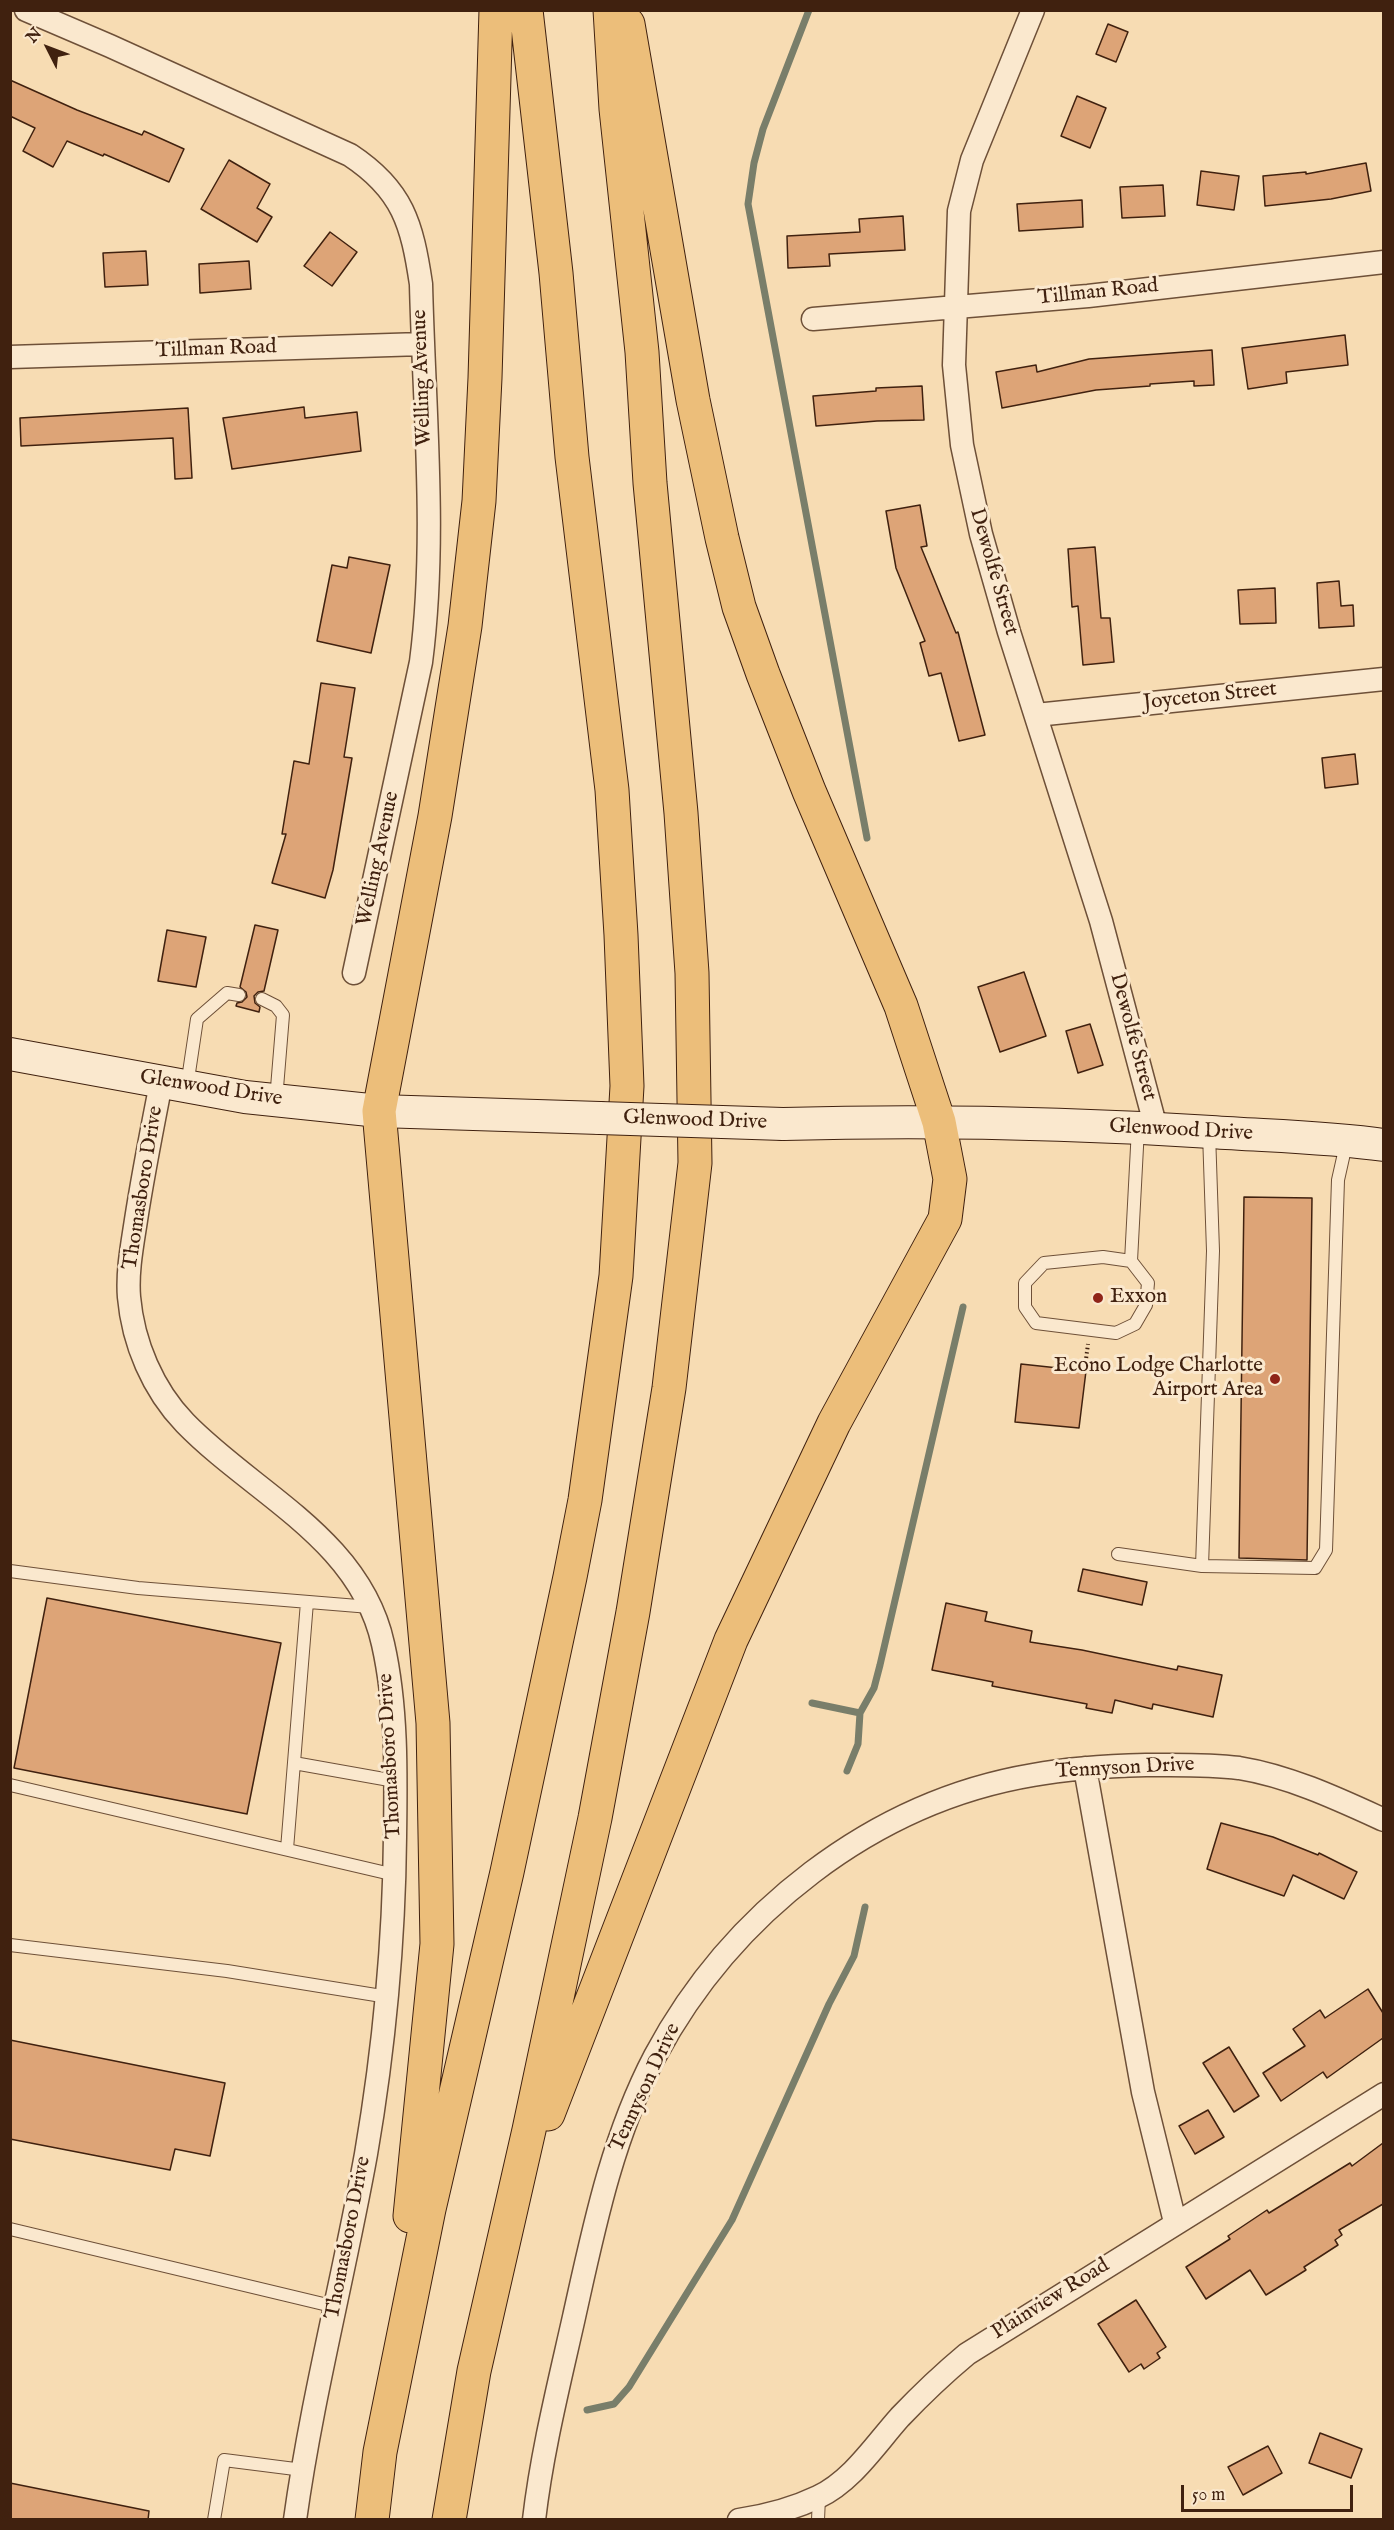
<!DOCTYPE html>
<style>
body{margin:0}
#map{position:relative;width:1394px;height:2530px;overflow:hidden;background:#f7dcb3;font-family:"IM FELL English",serif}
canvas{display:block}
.frame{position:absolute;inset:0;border:12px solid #40210f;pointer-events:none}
.north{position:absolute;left:18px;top:18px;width:60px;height:60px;-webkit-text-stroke:4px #fae8ce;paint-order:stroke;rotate:312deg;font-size:16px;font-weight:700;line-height:24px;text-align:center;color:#40210f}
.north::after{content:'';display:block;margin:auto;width:21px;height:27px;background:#40210f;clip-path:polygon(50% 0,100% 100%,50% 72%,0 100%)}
.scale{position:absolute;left:1181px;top:2485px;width:172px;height:27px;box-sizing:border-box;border:3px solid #40210f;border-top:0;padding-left:8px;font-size:18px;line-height:21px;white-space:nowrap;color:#40210f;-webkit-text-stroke:4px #fae8ce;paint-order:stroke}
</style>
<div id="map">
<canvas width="1394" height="2530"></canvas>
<div class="frame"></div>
<div class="north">N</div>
<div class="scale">50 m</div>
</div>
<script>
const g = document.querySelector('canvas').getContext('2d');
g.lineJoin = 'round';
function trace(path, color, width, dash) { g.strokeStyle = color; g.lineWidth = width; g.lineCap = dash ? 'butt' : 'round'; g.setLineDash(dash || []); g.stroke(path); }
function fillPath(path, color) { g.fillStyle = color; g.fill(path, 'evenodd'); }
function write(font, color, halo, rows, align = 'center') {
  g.font = font + ' "IM FELL English",serif'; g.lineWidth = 6; g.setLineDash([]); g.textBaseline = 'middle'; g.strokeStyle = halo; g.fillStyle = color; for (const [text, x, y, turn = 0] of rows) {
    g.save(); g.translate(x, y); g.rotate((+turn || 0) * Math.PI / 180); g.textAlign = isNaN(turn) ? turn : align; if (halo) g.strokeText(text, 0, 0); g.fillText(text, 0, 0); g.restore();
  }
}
const stream = new Path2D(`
 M809,10L763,129L754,163L748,204L867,838
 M812,1703L860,1713
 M847,1771L858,1744L860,1713L874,1688L880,1665L963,1307
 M587,2410L614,2404L629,2387L732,2220L829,2004L854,1956L865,1907`);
const building = new Path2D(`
 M1108,24L1128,32L1116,62L1096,54Z
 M10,80L77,110L142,135L144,131L184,149L169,182L104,154L103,156L67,141L53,167L23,151L35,128L10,116Z
 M1077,96L1106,108L1090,148L1061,136Z
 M229,160L270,184L257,208L272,217L257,242L201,209Z
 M1366,163L1371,191L1331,199L1265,206L1263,176L1306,172V174Z
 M1201,171L1239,176L1234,210L1197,205Z
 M1163,185L1165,216L1122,218L1120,187Z
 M1082,200L1083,227L1019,231L1017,204Z
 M903,216L905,250L829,254L830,266L788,268L787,236L860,232L859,219Z
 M330,232L357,252L332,286L304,266Z
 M146,251L148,285L105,287L103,253Z
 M249,261L251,289L200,293L199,264Z
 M1345,335L1348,365L1286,372L1287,383L1248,389L1242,348Z
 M1212,350L1214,385L1194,386V381L1150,384V386L1096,390L1002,408L996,372L1036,365L1037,372L1089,359Z
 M922,386L924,420L877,421L816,426L813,396L876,391V388Z
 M304,407L305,418L357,412L361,451L232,469L223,418Z
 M188,408L192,478L175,479L173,438L21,446L20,418Z
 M920,505L927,546L921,547L956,633L958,632L985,735L959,741L941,673L929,676L920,643L925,641L896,568L886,511Z
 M1095,547L1101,618H1110L1114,662L1083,665L1078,606L1072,607L1068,549Z
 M349,557L390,565L371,653L317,641L332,565L347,568Z
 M1339,581L1341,606L1353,605L1354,626L1319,628L1317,583Z
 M1275,588L1276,623L1240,624L1238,590Z
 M321,683L355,688L344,757L352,758L333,870L325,898L272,883L286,834H282L294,761L309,764Z
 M1355,754L1358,784L1325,788L1322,758Z
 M255,925L278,930L264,991L258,992L254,996L255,1003L260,1007L259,1012L236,1006L237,1003L242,1002L247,997L246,992L240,987Z
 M167,930L206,937L196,987L158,981Z
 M1024,972L1046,1036L1000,1052L978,987Z
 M1090,1024L1103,1065L1078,1073L1066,1031Z
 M1244,1197L1312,1198L1307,1560L1239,1558Z
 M1021,1364L1086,1371L1079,1428L1015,1422Z
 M1083,1569L1147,1582L1142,1605L1078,1591Z
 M47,1598L281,1643L247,1814L14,1768Z
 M946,1603L987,1612L985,1621L1032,1631L1030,1642L1082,1650L1177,1670L1178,1666L1222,1675L1213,1717L1153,1704L1152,1709L1115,1700L1112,1713L1086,1708L1087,1704L992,1686L993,1682L932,1670Z
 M1221,1823L1273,1837L1318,1855L1319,1853L1357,1872L1344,1899L1293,1875L1284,1896L1207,1869Z
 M1368,1989L1383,2013V2038L1327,2078L1323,2072L1281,2101L1263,2073L1305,2046L1293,2029L1320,2010L1325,2018Z
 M10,2040L225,2083L210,2156L175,2149L170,2170L10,2139Z
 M1229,2047L1259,2096L1234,2112L1203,2063Z
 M1208,2110L1224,2137L1195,2154L1179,2126Z
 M1383,2143V2204L1339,2230L1342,2235L1335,2240L1338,2245L1304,2267L1306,2270L1266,2295L1250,2270L1206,2299L1186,2267L1230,2239L1228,2236L1267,2210L1269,2213L1350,2163L1352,2166Z
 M1136,2300L1166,2347L1157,2353L1160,2358L1144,2369L1141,2364L1129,2372L1098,2324Z
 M1320,2433L1362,2449L1351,2478L1309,2463Z
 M1268,2446L1282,2473L1243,2495L1228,2467Z
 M10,2483L149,2511L148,2520H10Z`);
const path = new Path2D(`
 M1085,1367L1088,1344`);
const lane = new Path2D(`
 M262,999L276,1006L283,1015L276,1100
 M187,1086L197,1019L227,993L239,995
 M1209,1133L1213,1251L1202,1566L1315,1568L1326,1550L1338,1180L1347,1140
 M1131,1261L1148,1283L1146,1305L1135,1324L1116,1333L1036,1323L1025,1307V1283L1044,1263L1103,1257L1131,1261L1138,1128
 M1118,1554L1202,1566
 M10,1571L138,1588L370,1607
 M294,1763L395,1781
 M10,1785L395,1875
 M287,1849L307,1602
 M10,1945L227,1971L388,1997
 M10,2229L336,2307
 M214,2520L224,2460L303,2470
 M818,2520L819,2497`);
const street = new Path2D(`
 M26,10L110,46L350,155C403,190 412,224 421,284C424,410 437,538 421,662L354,973
 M1033,10L972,160L959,211L954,365L962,445L981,534L1009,632L1101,921L1156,1128
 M813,319L1088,296L1384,262
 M10,357L422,344
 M1036,715L1384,679
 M161,1083C152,1129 143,1174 136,1220C132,1246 127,1272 129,1297C133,1343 153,1390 185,1423C254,1494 360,1539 383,1644C397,1706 396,1773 395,1837C394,1944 384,2049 366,2154C344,2276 312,2397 295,2520
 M1085,1768L1143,2092L1175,2222
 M534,2520C542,2451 559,2384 574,2317C594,2227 612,2138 655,2056C731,1914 872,1802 1033,1775C1070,1768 1108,1766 1146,1765C1177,1765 1208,1764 1239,1768C1289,1776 1338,1799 1384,1820
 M739,2520C766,2516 793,2509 818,2497C852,2481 875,2445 900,2417C921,2395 943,2374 967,2354L1384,2094`);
const secondary = new Path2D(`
 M10,1054L245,1097L379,1111L600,1118
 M783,1124C925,1120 1069,1123 1211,1132C1269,1136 1326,1137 1384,1145`);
const highway = new Path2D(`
 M548,2114L731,1640L834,1423L945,1219L950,1179L939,1122L901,1006L809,791L763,674L739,607L722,538L693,400L628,24
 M410,2216L437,1944L433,1723L379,1111L435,816L465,626L479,501L485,378L496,10
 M372,2520L380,2452L429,2209L507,1872L570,1577L585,1500L616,1276L627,1086L621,935L612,790L572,457L556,273L526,10
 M449,2520L474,2371L529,2130L595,1818L633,1612L669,1388L695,1163L692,973L681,813L650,483L642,352L616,109L610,10`);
const secondaryBridge = new Path2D(`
 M600,1118L783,1124`);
const markers = [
 [1098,1298,6,"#8f2418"],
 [1275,1379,6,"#8f2418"]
];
const streetNames = [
 ["Tillman Road",1098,293,-6],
 ["Tillman Road",216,350,-2],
 ["Welling Avenue",423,378,-92],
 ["Dewolfe Street",993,572,74],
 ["Joyceton Street",1210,697,-6],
 ["Welling Avenue",379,859,-78],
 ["Dewolfe Street",1132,1037,75],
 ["Glenwood Drive",211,1089,9],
 ["Glenwood Drive",695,1121,2],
 ["Glenwood Drive",1181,1131,3],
 ["Thomasboro Drive",144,1188,-81],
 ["Thomasboro Drive",391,1756,-93],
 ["Tennyson Drive",1125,1769,-3],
 ["Tennyson Drive",646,2088,-65],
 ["Thomasboro Drive",349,2238,-79],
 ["Plainview Road",1051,2300,-32]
];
const poiNames = [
 ["Exxon",1110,1298],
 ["Econo Lodge Charlotte",1263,1367,"right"],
 ["Airport Area",1263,1391,"right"]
];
trace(stream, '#797e6a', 7);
fillPath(building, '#dda477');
trace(building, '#40210f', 1.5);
trace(lane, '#6e5038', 14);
trace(street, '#6e5038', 25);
trace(secondary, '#40210f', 34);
trace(highway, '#40210f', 35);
trace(path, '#40210f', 4, [1.5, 3]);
trace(lane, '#fae8ce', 12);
trace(street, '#fae8ce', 22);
trace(secondary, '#fae8ce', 32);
trace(highway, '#ecbe7a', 33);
trace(secondaryBridge, '#40210f', 34, []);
trace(secondaryBridge, '#fae8ce', 32);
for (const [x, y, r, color] of markers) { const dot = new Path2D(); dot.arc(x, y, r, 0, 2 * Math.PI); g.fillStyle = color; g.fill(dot); trace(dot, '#fae8ce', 2); }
write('21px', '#40210f', '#fae8ce', streetNames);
write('21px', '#40210f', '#fae8ce', poiNames, 'left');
</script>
